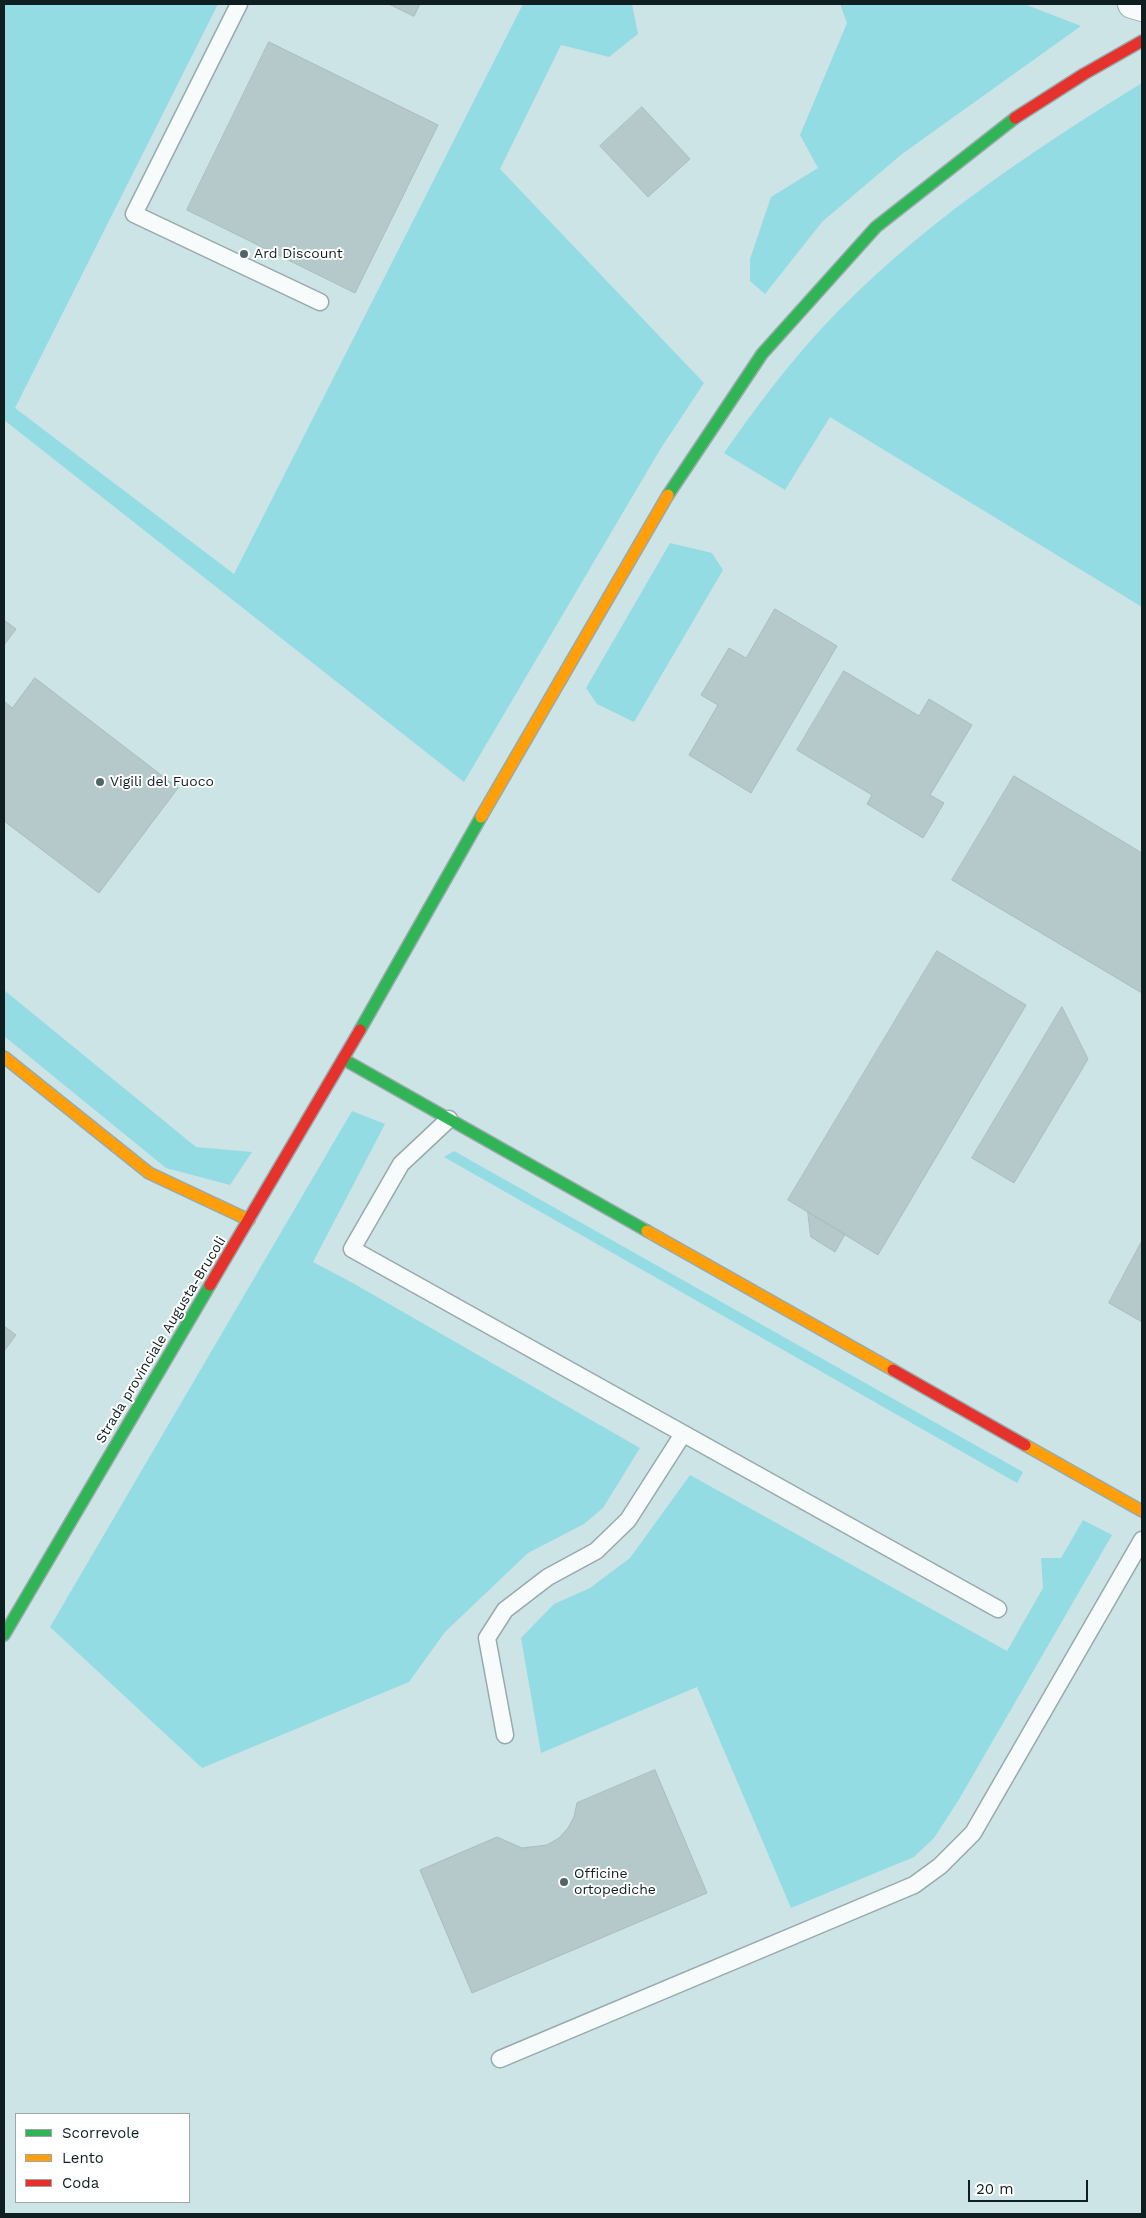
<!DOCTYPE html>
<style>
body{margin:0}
#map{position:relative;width:1146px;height:2218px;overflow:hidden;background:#cce4e6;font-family:"Work Sans",sans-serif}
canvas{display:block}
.frame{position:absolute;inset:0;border:5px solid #0f1f21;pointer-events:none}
.legend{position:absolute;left:15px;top:2113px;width:175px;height:90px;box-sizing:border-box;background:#fff;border:1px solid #9fa5a6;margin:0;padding:6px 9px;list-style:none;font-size:15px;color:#0f1f21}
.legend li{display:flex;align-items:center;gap:10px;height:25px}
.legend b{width:25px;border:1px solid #9fa5a6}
.scale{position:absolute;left:968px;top:2180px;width:120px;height:22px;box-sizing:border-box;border:2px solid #0f1f21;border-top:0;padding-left:6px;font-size:15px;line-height:18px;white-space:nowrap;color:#0f1f21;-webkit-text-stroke:4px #fff;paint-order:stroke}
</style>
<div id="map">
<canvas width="1146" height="2218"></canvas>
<div class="frame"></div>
<ul class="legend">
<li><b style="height:6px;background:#30b455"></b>Scorrevole</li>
<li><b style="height:6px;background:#ff9f0a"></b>Lento</li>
<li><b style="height:6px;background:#e5322d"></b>Coda</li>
</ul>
<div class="scale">20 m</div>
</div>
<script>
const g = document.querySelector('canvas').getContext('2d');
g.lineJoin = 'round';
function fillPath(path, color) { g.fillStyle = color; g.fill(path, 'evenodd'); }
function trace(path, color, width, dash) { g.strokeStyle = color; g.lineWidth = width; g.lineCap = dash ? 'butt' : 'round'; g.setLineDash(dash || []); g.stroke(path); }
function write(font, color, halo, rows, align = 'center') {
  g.font = font + ' "Work Sans",sans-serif'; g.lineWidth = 4; g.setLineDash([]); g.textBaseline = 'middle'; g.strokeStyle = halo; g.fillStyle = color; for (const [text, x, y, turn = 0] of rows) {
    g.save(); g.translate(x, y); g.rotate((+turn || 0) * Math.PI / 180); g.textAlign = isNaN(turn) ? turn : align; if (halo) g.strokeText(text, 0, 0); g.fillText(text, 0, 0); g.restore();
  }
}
const green = new Path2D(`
 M4,4H218L15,408L234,574L523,4H632L638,34L609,57L561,45L500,169L704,383L661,448L464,782L4,420Z
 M840,4H1024L1081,26L902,154L822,222L765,294L750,281V259L771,197L818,168L800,135L847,23Z
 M1142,83V607L830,417L785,490L724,453C754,410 786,367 822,328C914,229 1028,153 1142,83Z
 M670,543L712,553L723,570L634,722L597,704L586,688Z
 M4,990L196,1147L252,1152L230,1185L166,1168L4,1036Z
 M352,1111L385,1124L313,1262L351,1282L640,1448L603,1508L584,1524L528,1553L445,1632L409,1682L202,1768L50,1627Z
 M454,1151L1023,1472L1017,1483L444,1157Z
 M690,1475L1007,1651L1043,1588L1041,1558H1061L1083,1520L1112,1535L958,1801L934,1838L914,1857L791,1908L697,1687L541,1753L521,1638L554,1604L590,1588L630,1558Z`);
const building = new Path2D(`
 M389,4H420L414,16Z
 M269,42L438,125L355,293L187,210Z
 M642,107L690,159L648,197L600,146Z
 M775,609L837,646L751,793L689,755L718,705L701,695L729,648L746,658Z
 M4,620L16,629L4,645Z
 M844,671L919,716L929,699L972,725L930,795L944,803L923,838L867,804L872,795L797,750Z
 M35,678L178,788L99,893L4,821V701L12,708Z
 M1014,776L1142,853V993L952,880Z
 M937,951L1026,1005L878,1255L788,1200Z
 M1062,1007L1088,1059L1014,1183L972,1158Z
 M808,1212L845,1234L835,1252L811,1237Z
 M1142,1241V1322L1109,1303Z
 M4,1326L16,1335L4,1351Z
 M655,1770L707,1893L472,1993L420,1870L497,1837L522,1848L547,1845L559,1838L568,1828L574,1817L577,1803Z`);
const lane = new Path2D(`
 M239,4L134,214L320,302
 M449,1119L401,1164L352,1249L998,1609
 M505,1735L487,1638L505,1610L548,1577L596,1551L628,1520L683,1434
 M500,2059L914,1885L940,1866L973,1833L1142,1540`);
const street = new Path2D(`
 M1132,4L1142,7`);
const fast = new Path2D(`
 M668,495L762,354L876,227L1015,118
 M360,1030L481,817
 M343,1059L647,1231
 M4,1635L210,1285`);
const slow = new Path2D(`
 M481,817L668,495
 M4,1057L149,1173L249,1220
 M647,1231L893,1370
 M1025,1445L1142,1511`);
const jam = new Path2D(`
 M1015,118L1084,74L1142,41
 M210,1285L360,1030
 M893,1370L1025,1445`);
const markers = [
 [244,254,5,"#516466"],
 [100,782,5,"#516466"],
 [564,1882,5,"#516466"]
];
const poiNames = [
 ["Ard Discount",254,254],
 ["Vigili del Fuoco",110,782],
 ["Officine",574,1874],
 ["ortopediche",574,1890]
];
const streetNames = [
 ["Strada provinciale Augusta-Brucoli",161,1340,-59]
];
fillPath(green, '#94dce3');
fillPath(building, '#b5c8ca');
trace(building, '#a9bcbe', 1);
trace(lane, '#97aaac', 19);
trace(street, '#97aaac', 30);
trace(fast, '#97aaac', 14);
trace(slow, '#97aaac', 14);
trace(jam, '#97aaac', 14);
trace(lane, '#f7fbfb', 16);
trace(street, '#f7fbfb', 28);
trace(fast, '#30b455', 11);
trace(slow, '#ff9f0a', 11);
trace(jam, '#e5322d', 11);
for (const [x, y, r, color] of markers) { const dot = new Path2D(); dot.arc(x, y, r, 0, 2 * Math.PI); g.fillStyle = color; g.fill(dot); trace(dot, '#fff', 2); }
write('14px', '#0f1f21', '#fff', poiNames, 'left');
write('14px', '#0f1f21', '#fff', streetNames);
</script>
